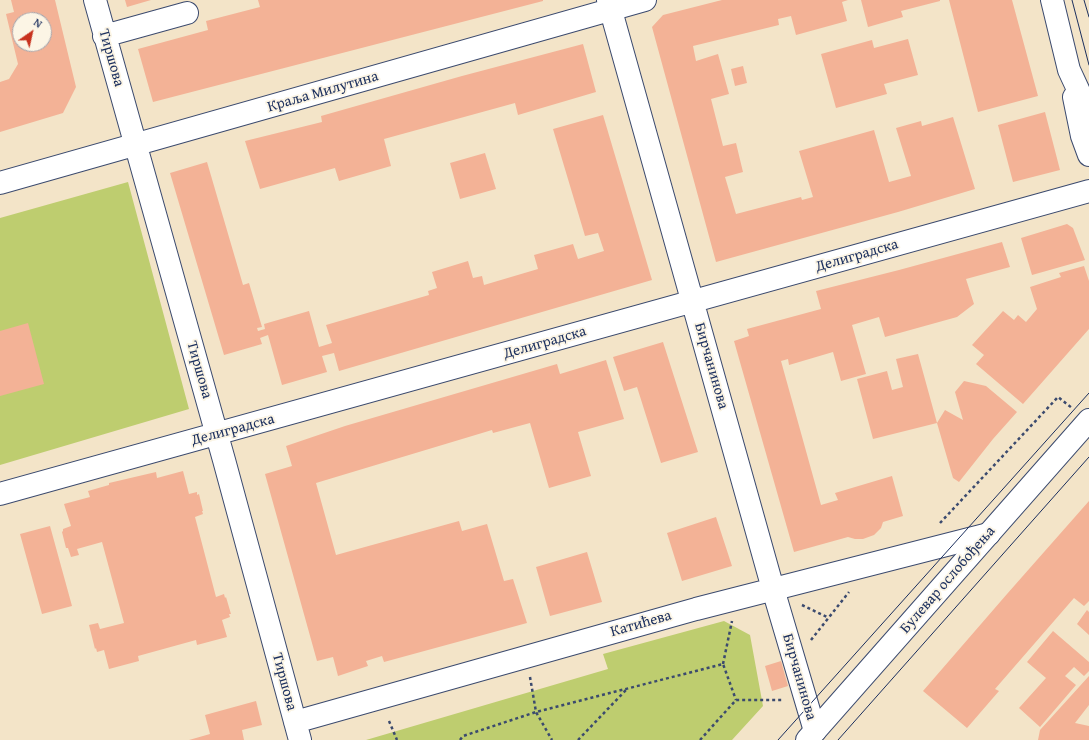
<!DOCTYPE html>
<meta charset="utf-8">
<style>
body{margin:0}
#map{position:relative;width:1089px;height:740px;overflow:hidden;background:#f3e4c8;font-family:"Gentium Book Plus",serif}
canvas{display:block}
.north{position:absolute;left:12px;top:12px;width:40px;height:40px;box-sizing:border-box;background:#fcf5e5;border:1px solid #a2a6af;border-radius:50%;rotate:34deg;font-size:11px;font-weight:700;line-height:16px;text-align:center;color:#1b2f5e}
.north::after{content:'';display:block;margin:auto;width:14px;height:18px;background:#c8321e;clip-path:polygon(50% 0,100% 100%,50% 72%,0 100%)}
</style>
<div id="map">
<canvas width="1089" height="740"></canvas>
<div class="north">N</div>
</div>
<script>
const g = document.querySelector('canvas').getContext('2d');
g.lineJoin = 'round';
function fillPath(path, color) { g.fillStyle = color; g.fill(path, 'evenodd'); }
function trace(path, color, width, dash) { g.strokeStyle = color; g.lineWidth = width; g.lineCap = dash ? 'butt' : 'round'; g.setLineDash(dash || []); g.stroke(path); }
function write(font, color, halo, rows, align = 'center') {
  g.font = font + ' "Gentium Book Plus",serif'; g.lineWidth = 3.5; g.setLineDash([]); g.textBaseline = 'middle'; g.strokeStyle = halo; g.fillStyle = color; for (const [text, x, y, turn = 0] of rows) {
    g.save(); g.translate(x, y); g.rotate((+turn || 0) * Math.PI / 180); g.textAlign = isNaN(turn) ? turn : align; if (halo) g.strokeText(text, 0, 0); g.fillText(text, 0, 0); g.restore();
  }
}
const green = new Path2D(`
 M128,182L189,409L0,465V218Z
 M724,621L750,635L763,706L732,740H366L608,669L603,654Z`);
const building = new Path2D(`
 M11,0H55L76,87L63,113L0,132V82L9,79L18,64L6,14L14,12ZM20,20H44V44H20Z
 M125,0H151L127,7Z
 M258,0H543V1L153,102L138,49L208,30L206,21L260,7Z
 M722,0H848L842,2L847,21L796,35L791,16L778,19L779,25L693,46L696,61L718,54L729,94L711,99L723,146L736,143L743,172L725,177L736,214L801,197L802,200L813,197L799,151L874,130L889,182L911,176L896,128L921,121L922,126L953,117L975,189L898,212L716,262L652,27L663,15Z
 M861,0H940V1L901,11L903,17L868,27Z
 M949,0H1012L1038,96L978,112Z
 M908,39L918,75L884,84L887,94L836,108L821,54L872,40L874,48Z
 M583,44L596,92L518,115L515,103L384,139L391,166L339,181L335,168L260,189L245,141L322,122L321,116L462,76Z
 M743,66L747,83L735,86L731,69Z
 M1045,112L1060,170L1013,182L998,125Z
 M603,115L652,280L339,371L334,353L322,356L327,372L282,385L268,335L260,338L262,344L224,355L170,173L207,162L243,285L249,283L262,327L257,328L258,331L265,329L264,324L309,311L319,347L332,343L326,325L429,295L428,291L437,288L432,272L468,261L473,278L482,276L484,285L538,269L534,255L573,244L578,259L604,251L598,233L585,236L553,129Z
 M485,153L496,189L460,199L450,163Z
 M1067,224L1073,228L1085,260L1032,275L1021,238Z
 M1002,242L1010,267L966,279L974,304L957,317L885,337L879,317L852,325L866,374L841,381L833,352L789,365L788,359L781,361L821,505L838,500L835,493L892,476L903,516L883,522L881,528L874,535L863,539H855L848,537L794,552L734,341L749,336L747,329L821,309L816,291L899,270Z
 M1084,266L1089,281V329L1023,404L976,364L984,355L972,345L1003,311L1014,320L1018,315L1026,322L1037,309L1030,287L1061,277L1059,273Z
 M28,323L44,384L0,396V331Z
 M663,342L698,452L661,463L637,387L624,391L613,357Z
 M918,354L937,423L873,439L857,379L887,371L892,390L903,387L896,359Z
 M606,360L624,419L578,432L591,476L549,488L530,423L493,433L492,430L316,483L336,555L459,521L462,531L487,524L504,581L513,579L527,623L384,662L382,656L366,661L368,666L338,676L333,657L317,661L265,474L292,466L286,446L345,426L557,364L560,374Z
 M964,381L986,386L1017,412L993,439L959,482L953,478L937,423L945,410L963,420L955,392Z
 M183,471L189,494L197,492V495L199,494L203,511H202L203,514L195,517L216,597L224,594L225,598L226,597L231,614H229L230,617L222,620L227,637L197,645L196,640L138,656L139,661L109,669L104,650L97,652L96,648L95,649L89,625L98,623L100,629L124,623L102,542L77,549L79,555L71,557L68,548H66L62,532L63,531V529L71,526L64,504L90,497L88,491L109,485V483L156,472L157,478Z
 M1089,501V601L1084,606L1074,598L995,689L999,691L967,728L923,691L1007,594Z
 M716,517L732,566L682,581L667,533Z
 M50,526L72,606L42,614L20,534Z
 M587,552L602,602L550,616L536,567Z
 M1087,610L1089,612V635L1077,624Z
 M1053,631L1089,662V671L1084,676L1074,667L1065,676L1076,685L1040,727L1019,708L1046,678L1027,662Z
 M781,661L788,686L772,691L765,666Z
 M1089,676V705L1075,723L1089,726V740H1038L1040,730Z
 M256,701L262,725L242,730L244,740H189L210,734L205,715Z`);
const path = new Path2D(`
 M940,523L1058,397L1072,408
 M802,605L829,618
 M811,640L849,592
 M723,664L732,621
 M530,677L536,712L552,740
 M389,721L397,740
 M460,740L463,736L536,712L723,664L736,700
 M578,740L626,690
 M700,740L736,700H784`);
const minor = new Path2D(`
 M95,0L224,460L300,740
 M608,0L773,589L815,731
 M104,36L187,13
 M0,183L645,0
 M0,494L1089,191
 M295,722L696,609L989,534`);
const major = new Path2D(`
 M1052,0L1069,70L1089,113
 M1074,97L1082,136L1089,155
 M807,740L1089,420`);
const tram = new Path2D(`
 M1072,0L1089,65
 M1084,0L1089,17
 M778,740L1089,393
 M838,740L1089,457`);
const streetNames = [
 ["Тиршова",111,58,74],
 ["Краља Милутина",323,92,-16],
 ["Делиградска",857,256,-16],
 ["Делиградска",545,343,-16],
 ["Бирчанинова",711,366,74],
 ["Тиршова",199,370,74],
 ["Делиградска",233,430,-15],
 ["Булевар ослобођења",948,580,-49],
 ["Катићева",641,624,-16],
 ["Бирчанинова",799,677,74],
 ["Тиршова",284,682,75]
];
fillPath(green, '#becd6f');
fillPath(building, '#f3b296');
trace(minor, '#3b4a6e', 24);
trace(major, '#3b4a6e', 24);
trace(path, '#3b4a6e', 2.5, [3, 3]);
trace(minor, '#fff', 22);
trace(major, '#fff', 22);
trace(tram, '#1b2f5e', 1);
write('15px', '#1b2f5e', '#fcf5e5', streetNames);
</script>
